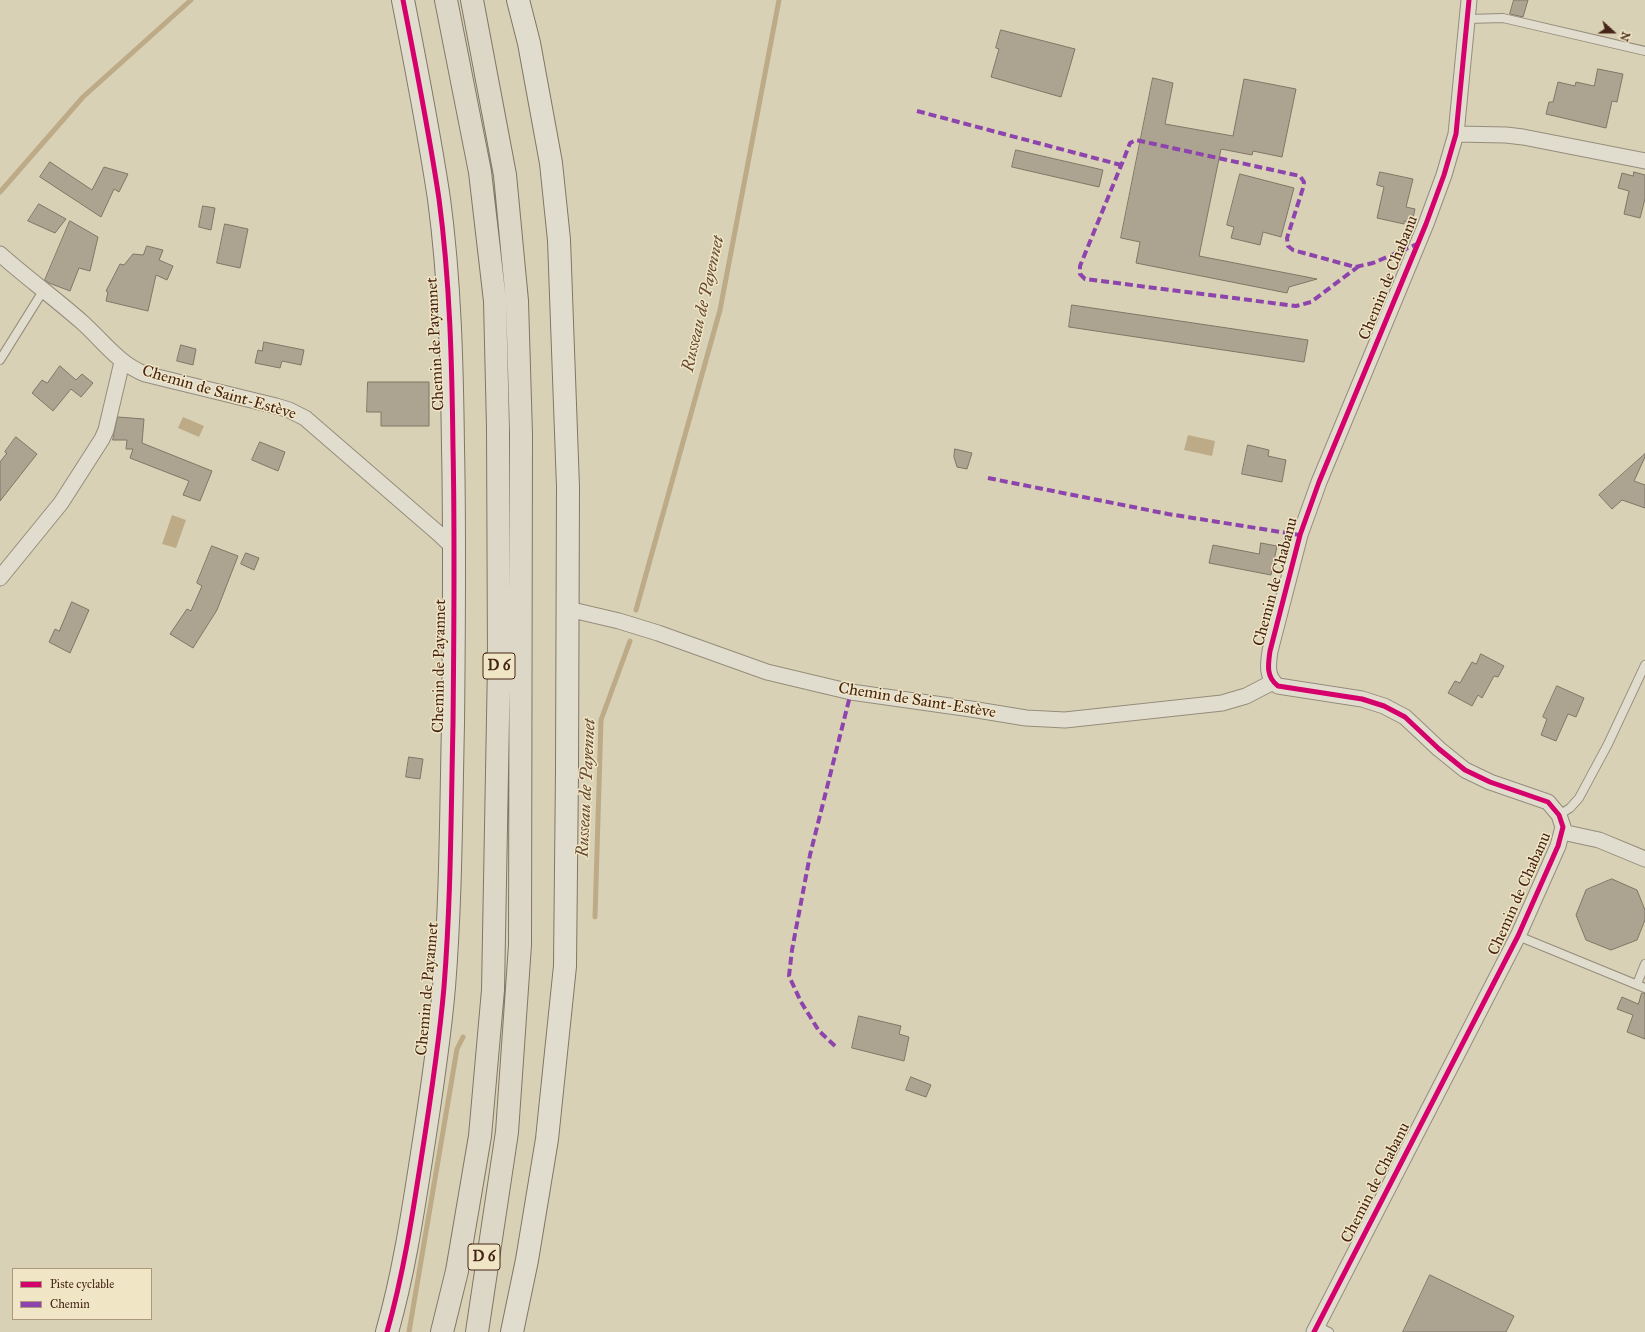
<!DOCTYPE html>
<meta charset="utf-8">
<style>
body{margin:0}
#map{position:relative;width:1645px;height:1332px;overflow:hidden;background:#d9d1b5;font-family:"IM FELL Great Primer",serif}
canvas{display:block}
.legend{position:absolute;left:12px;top:1268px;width:140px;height:52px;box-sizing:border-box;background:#f0e6c5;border:1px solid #ac987f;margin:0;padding:5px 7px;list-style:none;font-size:12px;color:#462417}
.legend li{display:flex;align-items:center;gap:8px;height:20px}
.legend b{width:20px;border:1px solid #ac987f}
.north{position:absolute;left:1593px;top:12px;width:40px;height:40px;-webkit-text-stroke:3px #f0e6c5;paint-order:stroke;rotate:111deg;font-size:11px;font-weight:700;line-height:16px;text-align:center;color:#462417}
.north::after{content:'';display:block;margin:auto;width:14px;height:18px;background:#462417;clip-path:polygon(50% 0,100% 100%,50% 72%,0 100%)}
</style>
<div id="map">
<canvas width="1645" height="1332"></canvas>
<ul class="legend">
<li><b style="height:5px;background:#d6006c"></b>Piste cyclable</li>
<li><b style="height:5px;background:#8e44ad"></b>Chemin</li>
</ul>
<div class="north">N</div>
</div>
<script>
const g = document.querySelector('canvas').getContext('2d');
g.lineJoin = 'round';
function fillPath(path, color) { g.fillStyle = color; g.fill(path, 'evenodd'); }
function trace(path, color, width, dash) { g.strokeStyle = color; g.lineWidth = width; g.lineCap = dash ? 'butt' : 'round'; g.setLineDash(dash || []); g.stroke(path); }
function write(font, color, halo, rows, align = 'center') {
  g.font = font + ' "IM FELL Great Primer",serif'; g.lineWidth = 3; g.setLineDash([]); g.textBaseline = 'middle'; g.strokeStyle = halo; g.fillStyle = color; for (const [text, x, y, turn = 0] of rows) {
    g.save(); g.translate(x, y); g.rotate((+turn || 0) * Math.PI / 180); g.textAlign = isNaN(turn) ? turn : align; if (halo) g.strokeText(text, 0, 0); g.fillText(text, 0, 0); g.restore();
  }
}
const water = new Path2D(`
 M183,417L204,426L199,437L178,428Z
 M1188,435L1215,441L1212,456L1184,450Z
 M172,515L186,520L176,548L162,544Z`);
const stream = new Path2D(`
 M0,192L83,97L191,0
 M636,610L720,310L779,0
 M595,917L601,720L630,641
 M409,1332L457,1049L463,1037`);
const building = new Path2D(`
 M1514,0H1528L1523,17L1510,14Z
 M1001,30L1075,49L1061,97L991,77L999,49L996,48Z
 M1598,69L1623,74L1617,102L1612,101L1606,128L1546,114L1549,102H1553L1558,82L1575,86L1576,82L1594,86Z
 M1153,78L1173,83L1165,124L1233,136L1244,79L1296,89L1282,157L1253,151L1252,155L1221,149L1199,256L1317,279L1289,287L1287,293L1136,263L1140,242L1121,238Z
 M1016,150L1103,170L1099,187L1012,167Z
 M50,162L92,190L104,167L128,174L119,192L114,189L101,217L40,177Z
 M1380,172L1413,179L1406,207L1415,209L1412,223L1404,221V224L1377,218L1384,187L1377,185Z
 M1634,172L1645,175V199L1640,218L1624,214L1629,191L1618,188L1622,173L1633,176Z
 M1240,174L1294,188L1281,237L1263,232L1260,245L1231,238L1234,227L1227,225Z
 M39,204L66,219L55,233L28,221Z
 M203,206L215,208L211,230L199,227Z
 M70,221L98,237L90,271L79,268L70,291L49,283L45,280Z
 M225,224L248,229L240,268L217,263Z
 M147,246L163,250L159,260L173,266L167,280L156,275L148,311L106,301L108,292L106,291L120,264L124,265L133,254L143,255Z
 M1072,305L1308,340L1304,362L1069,327Z
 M264,342L304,350L301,365L282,361L280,368L255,363L258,350L262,351Z
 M181,345L196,349L193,365L177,361Z
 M60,366L76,380L82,374L93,383L81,397L71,389L53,411L32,393L42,380L47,383Z
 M368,382H429V426H381V412H367Z
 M118,417L144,419L142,443L212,471L200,501L183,495L189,481L130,458L133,449H126L127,440H113Z
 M16,437L37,454L0,501V462L7,453L5,452Z
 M260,442L285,452L278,471L252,460Z
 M1248,445L1269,450L1268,456L1286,460L1282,482L1242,474Z
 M955,449L972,453L967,469L957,467L954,457Z
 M1645,454V457L1634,481L1645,485V508L1622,500L1612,509L1599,495Z
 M1261,543L1277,546L1271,575L1209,563L1213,545L1259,554Z
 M212,546L238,556L217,610L193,648L170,634L187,609L191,611L202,586L197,583Z
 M246,553L259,558L254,570L241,564Z
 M72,602L89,610L70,653L49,642L55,629L59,631Z
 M1481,654L1504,666L1498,677L1494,676L1482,698L1478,695L1472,706L1448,693L1455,681L1460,683L1472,662L1476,664Z
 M1557,686L1584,698L1576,717L1568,714L1556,741L1541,735L1547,719L1543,717Z
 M409,757L423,759L420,779L406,777Z
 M1612,879L1637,890L1645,910V920L1637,940L1611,950L1586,940L1576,915L1586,890Z
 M1642,993H1645V1039L1627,1032L1633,1015L1617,1009L1622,997L1638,1004Z
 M859,1016L901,1026L899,1034L909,1037L904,1061L852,1048Z
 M911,1077L931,1085L926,1097L906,1090Z
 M1430,1275L1514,1316L1506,1332H1403Z`);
const lane = new Path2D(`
 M1467,19L1503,18L1645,51
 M0,360L43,291
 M1559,815L1570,808L1579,798L1608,744L1645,665
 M1518,936L1645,988
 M1637,984L1645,964
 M1317,1326L1329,1332`);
const street = new Path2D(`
 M1456,134L1506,135L1523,137L1645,161
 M0,254C27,278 56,299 83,323C103,341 119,364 145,374L276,406L289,410L305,418L438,533L455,549
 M0,578L61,503L102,439L106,430L122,362
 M568,609L619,621L658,633L767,672L851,692L971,709L1026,718L1065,720L1222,703L1246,696L1273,682
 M1562,832L1599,840L1645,859
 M1314,1332L1518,936L1558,846L1563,827L1559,815L1548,802L1490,782L1465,770L1439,749L1405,717L1384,706L1362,699L1278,686C1266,677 1268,665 1270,651L1300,535L1319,482L1426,224L1444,175L1456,134L1469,0`);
const secondary = new Path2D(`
 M387,1332C403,1276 412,1218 421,1160C430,1103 439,1045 444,987C451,899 451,811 453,724C454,632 455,540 453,448C452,365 450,281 439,199C429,132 416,66 403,0
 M512,1332L527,1260L547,1139L565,966L567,771L568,487L559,240L551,163L529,43L518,0`);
const highway = new Path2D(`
 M472,0L505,175L517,301L521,434L520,945L507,1132L477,1332
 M442,1332L457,1271L480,1136L493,990L499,663L498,428L495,301L480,172L446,0`);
const quiet = new Path2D(`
 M917,111L1121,165
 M1359,266L1311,302L1296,306L1085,279L1080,274V266L1125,156L1130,143L1136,140L1300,176L1304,182L1303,188L1287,238L1288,246L1293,250L1355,267L1373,263L1417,244
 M988,478L1168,514L1300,535
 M835,1046L819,1031L801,1002L789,976L792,950L810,855L851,692`);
const cycleway = new Path2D(`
 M387,1332C403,1276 412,1218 421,1160C430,1103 439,1045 444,987C451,899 451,811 453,724C454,632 455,540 453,448C452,365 450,281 439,199C429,132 416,66 403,0
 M1314,1332L1518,936L1558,846L1563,827L1559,815L1548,802L1490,782L1465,770L1439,749L1405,717L1384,706L1362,699L1278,686C1266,677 1268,665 1270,651L1300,535L1319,482L1426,224L1444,175L1456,134L1469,0`);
const shields = [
 [499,666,32],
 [484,1257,32]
];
const shieldNames = [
 ["D 6",499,666],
 ["D 6",484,1257]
];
const streetNames = [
 ["Chemin de Chabanu",1389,278,-68],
 ["Chemin de Payannet",436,344,-93],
 ["Chemin de Saint-Estève",219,393,16],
 ["Chemin de Chabanu",1276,582,-75],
 ["Chemin de Payannet",440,666,-89],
 ["Chemin de Saint-Estève",917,701,9],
 ["Chemin de Chabanu",1520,894,-66],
 ["Chemin de Payannet",428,989,-85],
 ["Chemin de Chabanu",1376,1183,-63]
];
const waterNames = [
 ["Russeau de Payennet",704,304,-77],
 ["Russeau de Payennet",587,788,-87]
];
fillPath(water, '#bdab88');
trace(stream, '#bdab88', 5);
fillPath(building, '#aca491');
trace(building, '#807666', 1);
trace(lane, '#958c7b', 10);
trace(street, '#958c7b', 17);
trace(secondary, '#807666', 24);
trace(highway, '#807666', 24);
trace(lane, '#e1ddce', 8);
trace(street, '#e1ddce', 15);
trace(secondary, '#e1ddce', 22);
trace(highway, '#dcd7c7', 22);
trace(quiet, '#8e44ad', 4, [8, 4]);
trace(cycleway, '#d6006c', 5);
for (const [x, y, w] of shields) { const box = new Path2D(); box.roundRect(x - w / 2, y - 13, w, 26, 3); g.fillStyle = '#f0e6c5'; g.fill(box); trace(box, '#462417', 1); }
write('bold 15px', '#462417', null, shieldNames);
write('16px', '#462417', '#f0e6c5', streetNames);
write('italic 17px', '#664833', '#f0e6c5', waterNames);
</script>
